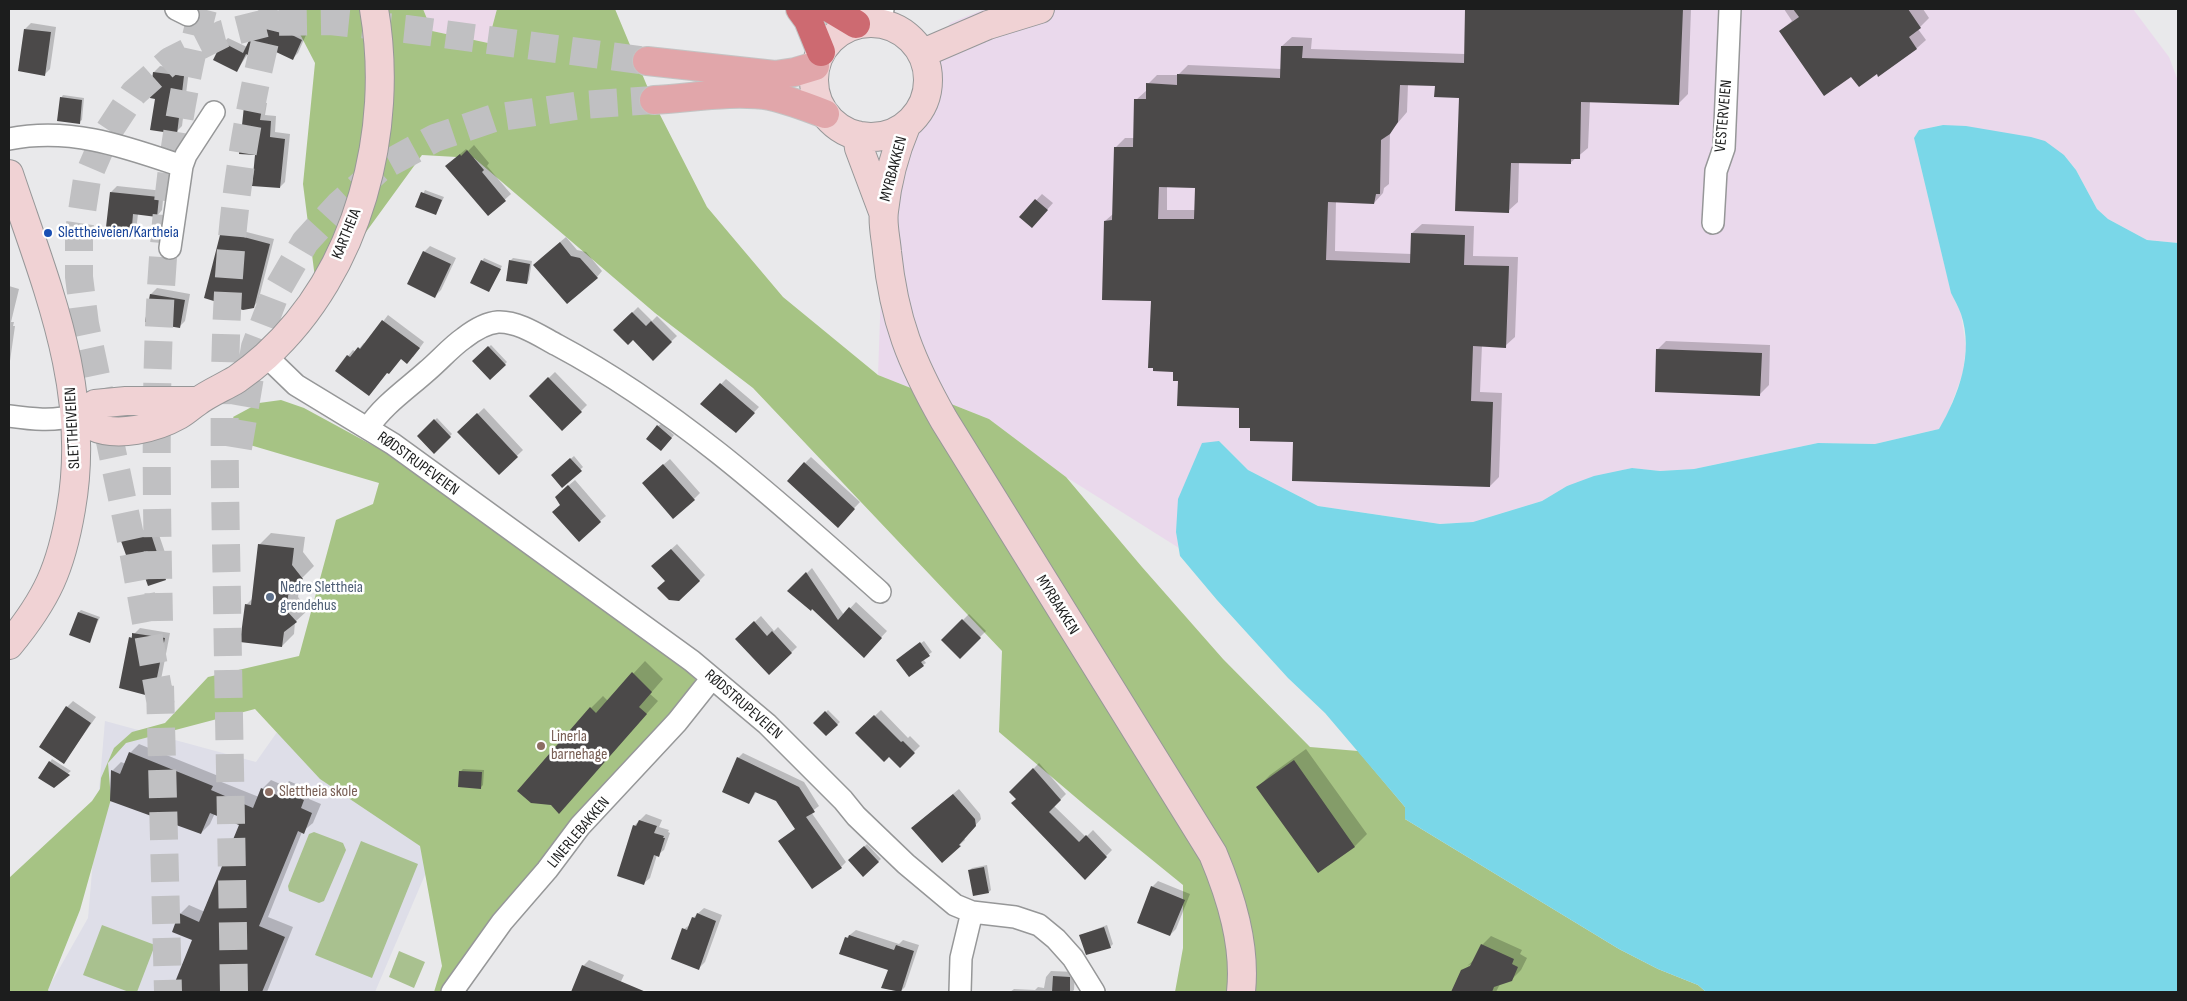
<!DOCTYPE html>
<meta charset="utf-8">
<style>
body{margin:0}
#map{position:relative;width:2187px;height:1001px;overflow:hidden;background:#e9e9eb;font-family:"Sofia Sans Condensed",sans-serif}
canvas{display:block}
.frame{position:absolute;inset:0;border:10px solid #1c1d1d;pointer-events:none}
</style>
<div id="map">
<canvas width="2187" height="1001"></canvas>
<div class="frame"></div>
</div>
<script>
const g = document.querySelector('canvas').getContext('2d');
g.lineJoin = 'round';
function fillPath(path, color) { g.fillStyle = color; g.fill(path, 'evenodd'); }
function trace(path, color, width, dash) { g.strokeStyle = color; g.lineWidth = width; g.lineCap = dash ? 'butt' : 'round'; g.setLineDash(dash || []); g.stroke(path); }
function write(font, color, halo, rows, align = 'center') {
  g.font = font + ' "Sofia Sans Condensed",sans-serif'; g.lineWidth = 5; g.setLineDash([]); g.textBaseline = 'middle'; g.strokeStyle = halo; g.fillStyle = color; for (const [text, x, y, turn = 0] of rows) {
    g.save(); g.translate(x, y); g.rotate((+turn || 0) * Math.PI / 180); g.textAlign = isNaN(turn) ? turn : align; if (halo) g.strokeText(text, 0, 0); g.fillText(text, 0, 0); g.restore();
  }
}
const commercial = new Path2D(`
 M423,9H497L488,43L432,31Z`);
const industrial = new Path2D(`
 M985,9H2133L2169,57L2178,81V243L2147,240L2108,219L2097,209L2076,170L2064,155L1942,125L1919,130L1914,138L1951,292L1961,314L1966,347L1963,373L1948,413L1939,429L1875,444L1818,443L1694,469L1660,471L1631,468L1567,486L1542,501L1473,522L1440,524L1318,506L1248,470L1219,441L1176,532L1179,548L1066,477L989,419L878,375L884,205L950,23Z`);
const built = new Path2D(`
 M346,634L448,821L375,992H46L88,918L105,721L256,762Z`);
const green = new Path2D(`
 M314,832L343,843L346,850L324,901L319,903L289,891L288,886L309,834Z
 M361,841L418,864L372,978L315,955Z
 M102,925L155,945L137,992H129L83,975Z
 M399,951L425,962L414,988L389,977Z`);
const forest = new Path2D(`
 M287,9H423L432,31L488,43L497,9H615L655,105L707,207L783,297L878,375L989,419L1066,477L1142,567L1223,659L1310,747L1358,751L1405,807V819L1619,949L1658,969L1698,985L1706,992H1175L1183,948V885L1087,807L999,732L1002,651L753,388L655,313L474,158L422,155L350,254L315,278L303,184L315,63Z
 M281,400L304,408L385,452L679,651L703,693L452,992H434L442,966L420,846L320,779L255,709L126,743L108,763L111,799L80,910L48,990L49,992H9V878L92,801L100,789L101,778L114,748L132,732L165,723L208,677L299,656L336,520L373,504L379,483L250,445L233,417L259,403Z`);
const water = new Path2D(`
 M1943,125L1966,126L2031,137L2045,141L2064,155L2076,170L2097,209L2108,219L2147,240L2178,243V992H1706L1698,985L1658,969L1619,949L1405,819V807L1325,713L1288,678L1217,600L1180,556L1176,532L1178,499L1202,443L1219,441L1248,470L1318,506L1440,524L1473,522L1542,501L1567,486L1594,476L1632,468L1660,471L1694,469L1818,443L1875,444L1939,429C1959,395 1974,353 1961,314C1958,306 1954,299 1951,293L1914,138L1919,130Z`);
const shadow = new Path2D(`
 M268,9H272L292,18L288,26L306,35L298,53L293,58L276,50L267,63L248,54L237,70L223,43L228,38L247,47Z
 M1467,9H1691L1688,94L1678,104L1590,101L1588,148L1570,163L1519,162L1518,202L1508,211L1460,97L1436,85L1408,84L1407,112L1390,132L1389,184L1384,188L1383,193L1374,203L1336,201L1335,251L1412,254V233L1422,224L1474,226L1473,256L1518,257L1515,337L1505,346L1482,345L1480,392L1502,393L1499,477L1490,486L1295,441L1252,427L1241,407L1174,371L1152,300L1105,221L1113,214L1116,147L1125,138H1134L1136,100L1147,90L1148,84L1157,75H1178L1188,65L1282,69V46L1292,37L1312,38L1311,49L1465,54ZM1167,186L1196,187L1195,210H1167Z
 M1784,9H1923L1929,18L1918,29L1926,40L1917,48L1877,73L1852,75L1780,31L1792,21Z
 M31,23L56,27L50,69L44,75L25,29Z
 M160,66L189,70L182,126L176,132L156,98L154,72Z
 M63,95L84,98L82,120L79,122L61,98Z
 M251,101L267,103L265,115L276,116L275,132L290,134L285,182L280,187L256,154L245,107Z
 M474,145L489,163L487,166L511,194L488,215L453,160L466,149L468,151Z
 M117,186L164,191L162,210L157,216L138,214L136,231L130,237L111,192Z
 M425,190L444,197L436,214L417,207Z
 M1042,194L1053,203L1038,220L1021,217Z
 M227,227L274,239L258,302L253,307L222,232Z
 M566,237L577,250L586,252L602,271L597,277L540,259Z
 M430,246L456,258L441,290L435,296L424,252Z
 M484,258L502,266L489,290L471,282Z
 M513,258L532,261L529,280L527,283L510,261Z
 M9,286L19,289L11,322H14L13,326H15L9,368Z
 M157,288L190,294L185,321L179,327L147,321L151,294Z
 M638,307L652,321L657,316L677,336L653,359L633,338L615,330Z
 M388,315L424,342L413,357L401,358L389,373L387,372L374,389L348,356L353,350L356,352L364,343L366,344Z
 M1666,341L1770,345L1769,385L1760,394L1657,350Z
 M491,345L507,362L490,379L474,361Z
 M555,372L587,405L562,430L530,396Z
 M726,379L759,407L741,426L702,404Z
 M484,408L523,450L499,473L459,432Z
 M437,418L452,434L434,452L418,436Z
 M661,424L674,435L664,447L658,426Z
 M574,456L583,467L562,486L552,475Z
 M811,457L860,502L843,520L805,463Z
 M670,459L700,493L694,499L649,477Z
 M575,480L606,516L600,521L561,505L562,491Z
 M156,526L172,573L166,578L149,584L142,565L123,541L129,535Z
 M271,533L305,537L303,552L314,566L300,580L298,597L308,610L295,622L294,634L282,646L246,605L253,598L259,545Z
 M677,544L705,575L699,581L666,580L659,560Z
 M812,568L844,615L856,602L887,631L864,656L812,608L789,591Z
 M81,610L100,617L89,641L79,612Z
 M969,614L986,631L960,657L943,640Z
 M761,616L774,631L778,627L797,647L769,674L737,639Z
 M140,628L170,633L159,690L153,695L130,638Z
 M924,641L932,652L923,659L926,663L923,665L900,658Z
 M645,661L663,679L650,694L658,701L559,812L591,708L603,696L608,701Z
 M73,701L96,717L64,762L67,707Z
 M828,710L840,722L827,734L815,723Z
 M881,710L908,738L910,736L920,746L900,766L889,756L857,733Z
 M139,744L221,777L219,781L259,797L262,789L271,780L285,786L289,781L312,791L309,799L321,804L313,823L302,832L268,917L293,927L267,992H172L194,939L180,914L189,905L205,912L241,824L215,813L210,824L201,833L112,771L121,762L126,764L130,753Z
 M1306,749L1367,834L1355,846L1318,872L1258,787L1270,775Z
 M743,753L804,782L819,806L811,812L846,862L841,867L779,841L796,829L777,800L757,791L749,803L738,758Z
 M52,759L71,771L53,786L50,762Z
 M1039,763L1066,794L1054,806L1086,837L1093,830L1112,850L1085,878L1011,792Z
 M463,769L484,770L483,785L481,787L460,772Z
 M959,789L980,814L981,819L964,838L965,840L942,861L918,823Z
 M646,814L662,820L659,827L669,830L668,832L670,833L664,850L657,855L650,878L644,883L634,826Z
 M867,844L881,859L863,875L850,860Z
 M987,865L991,890L989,892L969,871L972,868Z
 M1158,881L1190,894L1176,929L1170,935L1152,887Z
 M704,908L722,915L705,962L699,968L684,929L691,924L693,918Z
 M1107,925L1113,944L1110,947L1081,935Z
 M856,930L899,944L903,940L919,945L905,987L900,992L883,988L889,969L846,938Z
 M1491,936L1522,950L1520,954L1527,958L1521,970L1511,980L1500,984L1496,992H1452L1462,971L1475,962L1467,966L1474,960L1482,945Z
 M589,960L624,975L616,992H580L573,990L583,966Z
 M1051,971L1075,972L1074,990L1072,992H1010L1014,989L1035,990L1038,987L1044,988L1046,977Z`);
const building = new Path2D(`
 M1465,9H1683L1679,105L1581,102L1580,159H1571V164L1511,163L1509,213L1455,211L1459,98L1434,97L1435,86L1400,85L1398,122L1390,134L1381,140L1380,194H1376L1374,204L1328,202L1326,260L1410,263L1411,233L1465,235L1464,265L1509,266L1506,348L1473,346L1471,401L1493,402L1490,487L1292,481L1293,442L1250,441V428H1239V408L1177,406L1178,381H1173V372L1153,371V368H1148L1151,301L1102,300L1104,221L1112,220L1114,147H1133L1134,99H1146V83L1177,85V74L1280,78L1281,46H1303L1302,58L1464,63ZM1159,187L1195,188L1194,219H1158Z
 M1793,9H1908L1921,28L1909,37L1917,49L1878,77L1877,74L1859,87L1851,77L1824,96L1779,31L1799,17Z
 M263,12L287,23L284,31L302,40L293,60L274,51L267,65L246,54L237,72L213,60L222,42L243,53Z
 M24,29L51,32L45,76L18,71Z
 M153,72L184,76L177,134L150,130L155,99L150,98Z
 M60,97L82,100L80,124L57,121Z
 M244,106L262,108L260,120L271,121L270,137L285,139L280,188L252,186L255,155L239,154Z
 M467,150L484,170L482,172L506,201L488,216L445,166L460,154L461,156Z
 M110,192L159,197L157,217L133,214L131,239L105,236Z
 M421,192L442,200L436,215L415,207Z
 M1035,199L1048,210L1032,228L1019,217Z
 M221,231L270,244L254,308L243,310L204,298Z
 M560,242L571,256L580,258L598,278L567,304L533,265Z
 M423,251L451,264L435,298L407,284Z
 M481,260L501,269L489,292L470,283Z
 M509,260L530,264L527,284L506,281Z
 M150,294L185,300L180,328L145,322Z
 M632,312L646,326L651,321L672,342L653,361L633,340L628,345L613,330Z
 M382,320L420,348L407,364L401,359L389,374L387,373L369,396L335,371L347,355L350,357L358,347L360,349Z
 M488,346L506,365L490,380L472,361Z
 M1656,349L1762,353L1760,396L1655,392Z
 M548,377L582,412L562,431L529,396Z
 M720,383L755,413L736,433L700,404Z
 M477,413L518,457L499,475L457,432Z
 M434,419L451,437L434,454L417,436Z
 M657,425L672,438L661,451L646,439Z
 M570,458L582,471L562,488L551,475Z
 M804,462L855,509L838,528L787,481Z
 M663,464L695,500L673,519L642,483Z
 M568,485L601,522L579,542L552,512L560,505L555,497Z
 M150,531L166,580L148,586L141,566L131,569L121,541Z
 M258,544L294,548L292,565L303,579L289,590L286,610L297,622L284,632L282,647L240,642L245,604L251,605Z
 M671,549L700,581L679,601L669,600L657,588L665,581L651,566Z
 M806,572L838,620L849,607L882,638L864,658L812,609L811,611L787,591Z
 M78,612L98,619L90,643L69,635Z
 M962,619L981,638L960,659L941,640Z
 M754,621L767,636L772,631L792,653L769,675L735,639Z
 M132,633L165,638L153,697L119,688L129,637L132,638Z
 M920,642L930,656L921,662L924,666L909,677L896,660Z
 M632,672L652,692L639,707L647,714L559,814L551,805L531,803L517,791L590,707L596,713Z
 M66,706L91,723L64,764L39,747Z
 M825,711L838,725L826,736L813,723Z
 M874,715L901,742L903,741L915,753L900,768L889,757L884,762L855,733Z
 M129,752L213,786L211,790L253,808L261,788L277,795L279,790L304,800L301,808L312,813L304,834L298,831L259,926L285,937L262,992H171L192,940L172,932L179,913L199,922L239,825L210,813L201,834L110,801L111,770L120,774Z
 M737,757L799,787L815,812L806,817L842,868L812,889L778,841L795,829L776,801L755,792L749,804L722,792Z
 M1294,760L1355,847L1318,873L1256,787Z
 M49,761L70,775L54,788L38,778Z
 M1033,768L1061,800L1049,812L1079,842L1086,835L1107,857L1085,880L1011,803L1016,799L1009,792Z
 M459,771L482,772L481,789L458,787Z
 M953,794L975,819L976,826L959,845L961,846L942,863L911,828Z
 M639,820L657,826L654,833L664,836L663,838H665L659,857L654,855L644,885L617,876L633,825L636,826Z
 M864,846L879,862L863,877L848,860Z
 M984,867L989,893L973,896L968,870Z
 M1151,886L1185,900L1170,936L1137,923Z
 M697,913L716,921L699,970L671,959L682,928L687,930L692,917L695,918Z
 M1104,927L1111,948L1086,955L1079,935Z
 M849,935L894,950L896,945L914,951L901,992L881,988L888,970L839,954L845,937L848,938Z
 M1481,944L1514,959L1512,964L1518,967L1512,981L1494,987L1492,992H1451L1461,970L1470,966Z
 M582,965L646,992H571Z
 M1053,976L1070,977V992H1052Z`);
const primaryTunnel = new Path2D(`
 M238,448L255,347L276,292L305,242L339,205L380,168L435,138L494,118L582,105L654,100
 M159,621C155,415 150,209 203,9
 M160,686L168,992
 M161,705L132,545L85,324L79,277V231L87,179L106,135L134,93L170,61L223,34L270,22L330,21L406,29L647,61
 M234,992C232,862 229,731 227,600C225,480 221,358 232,238C239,160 254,84 273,9`);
const street = new Path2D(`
 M176,9L188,15
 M880,23L883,9
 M9,139C71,127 123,146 182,166L170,248
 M182,166L186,155L214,112
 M1713,223L1716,171L1724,148L1730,9
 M266,356L296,385L393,444L692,661L767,724L843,800L856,816L906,864L955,905L972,912L1015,917L1039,925L1056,939L1073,958L1094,992
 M9,416C31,419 54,422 76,415
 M368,428C383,405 407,389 427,371C440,360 451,347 464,338C473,331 486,323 498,322C518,321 540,336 557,345C677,409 779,502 880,592
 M452,992L502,922L547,870L580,826L677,722L712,678
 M960,992L961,958L972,912`);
const secondary = new Path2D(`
 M814 80a57 57 0 1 1 114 0a57 57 0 1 1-114 0Z
 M923,53L988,25L1040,9
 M906,126C895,152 887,182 884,211C882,224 886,239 887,252C894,320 911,362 944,420L1213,854C1231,897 1246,945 1241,992
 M857,135L859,148L883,212
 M9,174C46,285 92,390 71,509C61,568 47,599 9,645
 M197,401H126L95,404L76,415C81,419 86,423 92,426C117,438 156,428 179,415C186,411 191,406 197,402C209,393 224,387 237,379C247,372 257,364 266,356C359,271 395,130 374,9`);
const primary = new Path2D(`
 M647,61L775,75L795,72L815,66
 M654,100C690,98 734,90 770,96C789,100 807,107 825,114`);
const highway = new Path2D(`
 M800,9L808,20L821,52
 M831,9L856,24`);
const markers = [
 [48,233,5,"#1a4fb4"],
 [270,597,5,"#5c6f8a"],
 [541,746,5,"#8d6e63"],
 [269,792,5,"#8d6e63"]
];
const streetNames = [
 ["VESTERVEIEN",1724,116,-85],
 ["MYRBAKKEN",894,169,-75],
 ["KARTHEIA",347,234,-68],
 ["SLETTHEIVEIEN",73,428,-93],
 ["RØDSTRUPEVEIEN",418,464,36],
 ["MYRBAKKEN",1057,605,58],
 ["RØDSTRUPEVEIEN",743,705,41],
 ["LINERLEBAKKEN",579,833,-50]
];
const transitNames = [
 ["Slettheiveien/Kartheia",58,233]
];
const serviceNames = [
 ["Nedre Slettheia",280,588],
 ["grendehus",280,606]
];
const educationNames = [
 ["Linerla",551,737],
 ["barnehage",551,755],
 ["Slettheia skole",279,792]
];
fillPath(commercial, '#ecd9e9');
fillPath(industrial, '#ead9ec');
fillPath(built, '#dedee8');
fillPath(green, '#a9c18f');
fillPath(forest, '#a6c384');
fillPath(water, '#7ad7e8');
fillPath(shadow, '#0003');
fillPath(building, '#4b4949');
trace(primaryTunnel, '#c0c0c2', 28, [28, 14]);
trace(street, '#969798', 24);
trace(secondary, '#969798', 30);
trace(primary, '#c4c4c4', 30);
trace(highway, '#c4c4c4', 30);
trace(street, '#fff', 21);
trace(secondary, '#f0d2d4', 28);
trace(primary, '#e1a6aa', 28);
trace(highway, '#cd6a71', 28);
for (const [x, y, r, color] of markers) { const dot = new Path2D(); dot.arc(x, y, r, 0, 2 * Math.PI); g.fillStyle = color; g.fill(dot); trace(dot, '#fff', 2); }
write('16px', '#1c1d1d', '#fff', streetNames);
write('16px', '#164399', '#fff', transitNames, 'left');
write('16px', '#4e5e75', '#fff', serviceNames, 'left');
write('16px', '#785e54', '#fff', educationNames, 'left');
</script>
